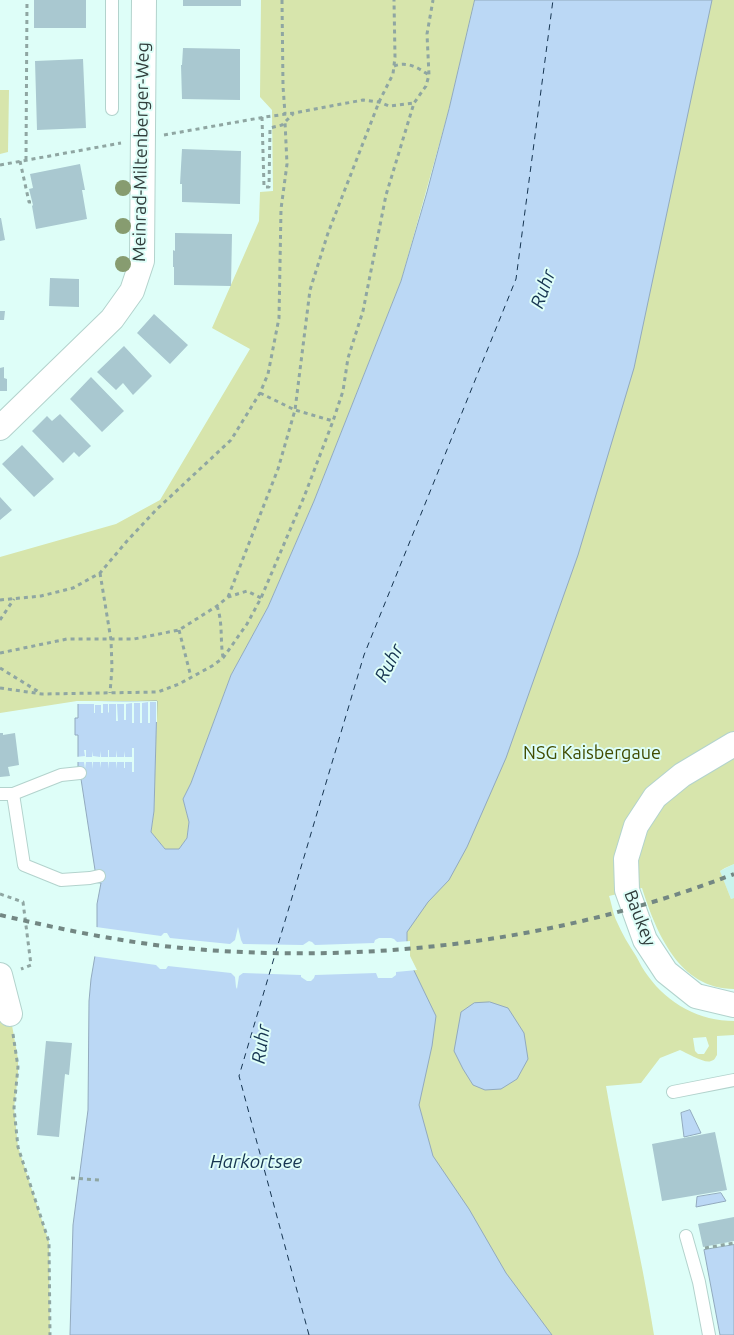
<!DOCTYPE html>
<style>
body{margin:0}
canvas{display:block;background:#defef8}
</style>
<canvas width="734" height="1335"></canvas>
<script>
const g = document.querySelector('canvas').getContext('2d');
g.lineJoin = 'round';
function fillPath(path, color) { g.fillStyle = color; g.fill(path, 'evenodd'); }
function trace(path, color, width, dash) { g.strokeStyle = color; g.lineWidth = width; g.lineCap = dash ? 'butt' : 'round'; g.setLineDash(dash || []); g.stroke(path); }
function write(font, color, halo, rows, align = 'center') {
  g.font = font + ' Ubuntu,sans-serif'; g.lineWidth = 4; g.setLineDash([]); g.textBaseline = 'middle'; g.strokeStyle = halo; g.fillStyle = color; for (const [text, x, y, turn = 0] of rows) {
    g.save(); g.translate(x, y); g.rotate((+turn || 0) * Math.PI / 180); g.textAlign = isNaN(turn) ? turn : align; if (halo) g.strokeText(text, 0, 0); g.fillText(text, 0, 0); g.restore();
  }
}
const built = new Path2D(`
 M734,864V898L731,899L720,871Z`);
const green = new Path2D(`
 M261,0H475L449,109L401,281L314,501L268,607L231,675L191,783L183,799L189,822L187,838L179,849H165L151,832L154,811L157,701H77L0,713V557L116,524L160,500L250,349L212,328L259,221L260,192L273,191L272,110L260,97Z
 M684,0H734V864L725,868L720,871L731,899L734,898V989C679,989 656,932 642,888L609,896C612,905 613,914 617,922C622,934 629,945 636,956C640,963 643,970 648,976C668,1004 700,1021 734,1021V1035L717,1036V1055C715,1058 715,1060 711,1061C705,1064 687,1053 680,1050L660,1058L641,1083L606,1086C620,1169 641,1251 654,1335H433L348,943ZM706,1037L709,1046L704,1054H698L695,1051L693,1038Z
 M0,90H9L8,152L0,154Z
 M0,976L10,1014L18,1059V1075L14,1108L18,1147L49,1242L50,1335H0Z`);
const water = new Path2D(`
 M475,0H712L634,368L578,555L506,758L467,847L449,880L428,902L407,932V956L436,1016L432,1046L419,1105L433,1156L469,1209L506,1273L552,1335H70L73,1225L88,1110L89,1001L91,979L97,944V904L101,883L90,882L95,870L81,779L78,767V735H75V718H78V703L157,701L154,811L151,832L165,849H179L187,838L189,822L183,799L191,783L231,675L268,607L314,501L401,281L427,192L449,109Z
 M490,1002L508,1008L524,1033L528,1059L517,1079L501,1089L485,1090L473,1085L463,1069L454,1051L461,1012L474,1003Z
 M690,1110L701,1133L684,1137L681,1113Z
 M721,1193L726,1201L696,1207L697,1197Z
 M734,1245V1335H720L704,1250Z`);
const pier = new Path2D(`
 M157,701V722H156V702H150V723H148V702L142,703V723H140V703H134V723H132V703L126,704V720H124V704H117L118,721H116V704H109V712L108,713V704H103V713H101V705H95V713H94V704H77V702Z
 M132,748H134V772H132V762H125V768H124V762H117L116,769V762H109L108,769V762H101L100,768V762H93V769L92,762H86L85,769L84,762H77L76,757L85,756L84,750H86V757H92L93,751V756L100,757L101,751V757H108V750H109V757H116L117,750V757H124L125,751V757H132Z
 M94,922L96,927L161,936L164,933H167L170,938L230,944L235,940L238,927L241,940L243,944L303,945L309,941L312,942L315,945L374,943L375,940L379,938H391L394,939L397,942L410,941V956L417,970L396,972V975L392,978H378L376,973L315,975L314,978L311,981H307L301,977V975L243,973L239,976L237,989L236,987L235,977L231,973L168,966L166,969H160L156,965L92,956L94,944Z`);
const ferry = new Path2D(`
 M309,1335L239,1076L364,655L516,279L553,0`);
const building = new Path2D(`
 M34,0H86V28H34Z
 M183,0H241V6H183Z
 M183,48L240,49V100L182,99L181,65H182Z
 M83,59L86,128L37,130L35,61Z
 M182,149L241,151L240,204L182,202V184H180Z
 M80,164L85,190H82L87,219L36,229L32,206L33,205L29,189L33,188L30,174Z
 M0,218H1L5,240L0,241Z
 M175,233L232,234L231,286L174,285V267H173V250L175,251Z
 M50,278L79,279V307L49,306Z
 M0,311H5L4,320H0Z
 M154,314L188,345L170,364L137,333Z
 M124,346L152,376L133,395L123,383L116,390L97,372Z
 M4,367V378L7,379V391H0V368Z
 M91,377L124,411L102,432L70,399Z
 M60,414L91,446L79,457L74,452L63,463L32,431L47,416L52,421Z
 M22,445L54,479L34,497L2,464Z
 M0,497L12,510L0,520Z
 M0,733H3V735L15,733L19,765L8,767L10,776L0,777Z
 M46,1041L72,1043L69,1075L65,1074L59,1137L37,1135Z
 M715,1132L727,1190L662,1201L652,1144Z
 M734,1217V1241L703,1247L698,1224Z`);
const path = new Path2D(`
 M282,0L283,86L285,114
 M394,66C408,61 418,68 429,75
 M262,117L264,187H269L270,128L282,125L293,114
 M164,135L265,117L294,113L363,100L379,102L389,106L414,103
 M26,160L27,0
 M20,161L29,202H32
 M0,165L121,143
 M260,393L295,410L333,421
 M100,573L111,640L112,668L110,693
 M228,597L278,469L295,410L310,290L328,233L379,102L393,74L395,57L394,0
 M0,600L41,596L73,588L100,573L127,541L156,510L231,440L260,393L268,374L279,318L281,209L287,164L285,122
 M217,606C223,623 220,640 223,657
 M0,620L14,599
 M179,630L191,677
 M0,653L67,639H134L179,630L217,606L228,597L247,591L261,598
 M0,668L39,692
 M0,688L42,694L158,692L179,684L212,666L223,658L247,624L261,598L304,497L333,421L343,391L348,358L363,311L386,195L414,103L426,86L429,75L427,34L433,0
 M0,894L23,902L31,965L21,969
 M13,1034L18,1067L14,1108L18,1147L49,1242L50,1335
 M71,1178L99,1180
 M705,1248L734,1243`);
const service = new Path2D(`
 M112,109V0
 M0,794H13L61,775L80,773
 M13,794L24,865L61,880L90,878L99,876
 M673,1092L734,1080
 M686,1236L699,1282L709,1335`);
const minor = new Path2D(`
 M0,428L112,319L132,291L142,261L144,0
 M734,744L682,775L655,797L636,826L626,859L627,890L645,940L666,972L696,996L734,1005
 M0,975L10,1014`);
const rail = new Path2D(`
 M0,915C60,929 121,942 182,948C370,965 558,942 734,874`);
const trees = [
 [123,188],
 [123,226],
 [123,264]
];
const streetNames = [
 ["Meinrad-Miltenberger-Weg",141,152,-89],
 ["Baukey",640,918,69]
];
const parkNames = [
 ["NSG Kaisbergaue",592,753]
];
const waterNames = [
 ["Ruhr",543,289,-70],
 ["Ruhr",389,663,-62],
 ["Ruhr",261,1044,-82],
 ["Harkortsee",256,1162]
];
fillPath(built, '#caf4ed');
fillPath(green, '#d7e5ac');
fillPath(water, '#bbd8f5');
trace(water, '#92aabe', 1);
fillPath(pier, '#defef8');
trace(ferry, '#163551', 1, [6, 5]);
fillPath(building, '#a9c8d0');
trace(service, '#b3d3cd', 14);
trace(minor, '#b3d3cd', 26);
trace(path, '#8fa6a2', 3, [4, 4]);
trace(service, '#fff', 12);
trace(minor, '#fff', 24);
trace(rail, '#738783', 4, [6, 6]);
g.fillStyle = '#879c70';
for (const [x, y] of trees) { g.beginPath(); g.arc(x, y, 8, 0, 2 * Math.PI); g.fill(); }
write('18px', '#313e3c', '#defef8', streetNames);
write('18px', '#404c00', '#defef8', parkNames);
write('italic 19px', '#163551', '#defef8', waterNames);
</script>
